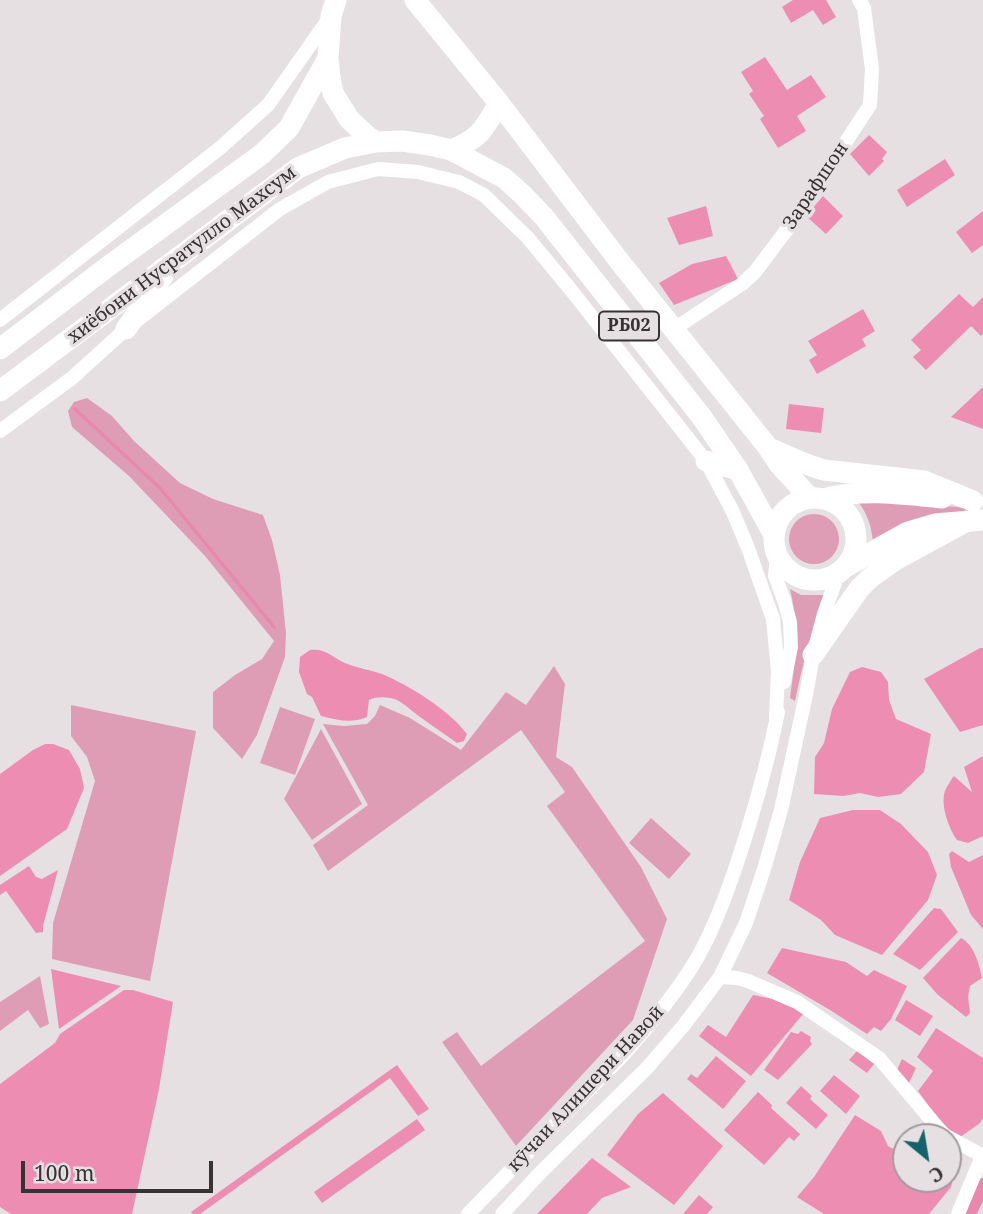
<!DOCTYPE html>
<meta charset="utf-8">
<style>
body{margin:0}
#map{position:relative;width:983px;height:1214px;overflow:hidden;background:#e7e0e2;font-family:"Noto Serif",serif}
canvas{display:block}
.north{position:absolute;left:892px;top:1123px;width:70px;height:70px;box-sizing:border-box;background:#e7e0e2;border:2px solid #a09b9c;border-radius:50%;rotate:150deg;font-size:19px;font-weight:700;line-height:28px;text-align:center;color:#363334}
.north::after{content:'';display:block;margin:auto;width:24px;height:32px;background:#14626b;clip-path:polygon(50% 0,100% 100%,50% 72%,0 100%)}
.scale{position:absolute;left:21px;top:1161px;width:192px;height:32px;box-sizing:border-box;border:4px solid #363334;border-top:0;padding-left:9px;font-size:21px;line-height:24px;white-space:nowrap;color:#363334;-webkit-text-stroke:5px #e7e0e2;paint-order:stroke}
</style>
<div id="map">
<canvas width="983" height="1214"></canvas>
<div class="north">С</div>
<div class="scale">100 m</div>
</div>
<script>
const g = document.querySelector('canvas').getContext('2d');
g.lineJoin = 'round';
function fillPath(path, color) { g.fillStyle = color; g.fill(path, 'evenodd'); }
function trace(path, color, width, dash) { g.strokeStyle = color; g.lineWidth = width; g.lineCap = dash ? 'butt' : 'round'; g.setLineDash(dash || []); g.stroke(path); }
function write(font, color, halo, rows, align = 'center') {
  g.font = font + ' "Noto Serif",serif'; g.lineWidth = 7; g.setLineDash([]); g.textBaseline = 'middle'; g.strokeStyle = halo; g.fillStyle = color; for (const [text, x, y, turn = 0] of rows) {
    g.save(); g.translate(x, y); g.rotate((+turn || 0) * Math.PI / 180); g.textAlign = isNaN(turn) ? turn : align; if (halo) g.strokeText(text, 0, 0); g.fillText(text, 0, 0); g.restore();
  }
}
const green = new Path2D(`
 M87,398L112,416L134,441L180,483L213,499L263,515L272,540L280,575L286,633L285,657L257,735L242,759L213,728V692L235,675L262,659L274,641L205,556L129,476L72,427L68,411L74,402Z
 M855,498L957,507L983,512L873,542C871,524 867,512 855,498Z
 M789 539a25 25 0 1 1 50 0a25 25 0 1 1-50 0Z
 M790,589L801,595H827C811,630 803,663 795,701L790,698C796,657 799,629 790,589Z
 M554,666L565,684L556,757L572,767L641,867L667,919L633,1020L516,1146L442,1042L457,1032L481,1066L645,941L547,806L565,792L521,730L328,871L313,845L368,805L323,724L344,726L367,724L375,716L380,705L410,718L461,750L506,692L526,705Z
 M71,705L196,731L150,981L52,959L53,923L95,781L87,757L71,736Z
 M280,707L315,719L295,775L260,763Z
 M321,729L362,804L312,840L284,799Z
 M651,818L691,854L669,879L629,843Z
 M40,976L49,1024L40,1028L28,1010L0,1031V1002Z`);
const forest = new Path2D(`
 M793,0H826L836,17L823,25L813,10L791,23L782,7Z
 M765,57L787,90L811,75L826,97L797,116L806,131L778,148L760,119L764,116L749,94L753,91L741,72Z
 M869,135L887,152L882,159L884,161L869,176L850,154Z
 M945,159L955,175L907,207L897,190Z
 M823,196L843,216L826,234L806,216Z
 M706,206L713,236L679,245L667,218Z
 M983,211V245L972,253L956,232Z
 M726,256L738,279L674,305L659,283L692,264Z
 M959,294L973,307L983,297V334L981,336L971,326L926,370L913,357L921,350L911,340Z
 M863,309L875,331L862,339L866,346L817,374L809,360L817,355L808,341Z
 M983,387V429L951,417Z
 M789,404L824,408L821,433L786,429Z
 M980,648H983V725L960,732L924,679Z
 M310,650C325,648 332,657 345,663C357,668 370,670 382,674C409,685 450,711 467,734L464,741L457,743C445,734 432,726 420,717C413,712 405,704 397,700C389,697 377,696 369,700L367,717C351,724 337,720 321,716L312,697L307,694L299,672L300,657Z
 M862,667L881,672L888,682L889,700L896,719L931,734L924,772L901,794L878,797L860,793L843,796L814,794L815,757L824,743L832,709L850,672Z
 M45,744H53L69,750L80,769L84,788L67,829L0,876V774L33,750Z
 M983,756V836L968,843L957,840C949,829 940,805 945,791C947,786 951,780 954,776L972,792L964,767Z
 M853,810H880L901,824L928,852L937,875L928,900L882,955L835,935L821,920L789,900L800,862L820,818Z
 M952,851L969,862L983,855V929L971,915L951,867L949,854Z
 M29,866L36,877L42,879L58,870L43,926V932L36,933L6,891L0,895V885Z
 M934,908L941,909L958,932L920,970L893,954Z
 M961,938C974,945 979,963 982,978L970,986L968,997L970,1013L966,1017L938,995L923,978Z
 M782,948L846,962L867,976L874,970L907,986L891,1019L881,1031L874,1027L867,1034L830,1010L767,973Z
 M51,969L121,986L59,1029Z
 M124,990H133L173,1002L159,1089L132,1214H11L0,1207V1084L55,1043L60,1034Z
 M753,995L783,1001L804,1013L751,1076L699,1036L708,1025L726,1037Z
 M906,1000L933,1016L920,1036L895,1020Z
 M936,1028L983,1058V1118L980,1123L959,1138L939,1120L918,1091L933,1071L917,1057Z
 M801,1031L811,1037L810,1041L812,1044L778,1080L764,1070L791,1032L798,1034Z
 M857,1051L874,1064L867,1073L849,1060Z
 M716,1056L746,1081L723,1109L687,1079L691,1074L697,1078Z
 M902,1059L916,1068L908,1085L895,1074Z
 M397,1065L429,1109L418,1116L390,1078L200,1214H193L191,1212Z
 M834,1075L860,1096L846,1114L820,1091Z
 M801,1086L812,1096L810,1099L828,1115L816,1129L786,1103Z
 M758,1092L772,1105L771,1108L800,1134L794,1141L789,1137L764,1165L724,1130Z
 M663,1093L723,1146L674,1205L607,1155L638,1114Z
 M855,1115L881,1131L888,1146L906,1156V1179H948V1162L955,1168L951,1187L929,1214H824L797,1197L814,1177Z
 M417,1119L425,1130L322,1203L314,1192Z
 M592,1158L631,1187L602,1198L587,1214H537Z
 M699,1195L713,1207L707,1214H683Z`);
const stream = new Path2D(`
 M75,409L160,488L274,627`);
const canal = new Path2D(`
 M969,1214L983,1185`);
const minor = new Path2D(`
 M0,320L220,148L268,105L330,17
 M674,329L742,284L755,272L797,216L870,105L872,69L864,8L859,0
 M0,431L72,378L126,329L280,209L328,182L378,169L418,172L459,182L484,195L528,238L571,290L706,461L733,512L748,548L773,619L778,671L776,718
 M777,557L775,576L784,600L790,622L791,647L784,682
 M720,977L737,978L748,981L797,1002L879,1058L944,1135L948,1137
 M948,1137L983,1156
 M468,1214L624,1054C649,1026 673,997 693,965C711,936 723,904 734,872C752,819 767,766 778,712
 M502,1214L540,1173L647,1068L684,1025L720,977L746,923L765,866L781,810L807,690L813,655L824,614L838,574
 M958,1214L983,1154`);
const highway = new Path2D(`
 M336,0L331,16L328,58L330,77L333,93L349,119L367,136L376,142L402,141L430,145L451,150L504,178L523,195L544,217L701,416L738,470L774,535
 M415,0L499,103L620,262L767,446L779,464L810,498
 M451,150C480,139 484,129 499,103
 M126,329L163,276
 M0,349L106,268L262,154L289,128L328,58
 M0,391L298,168L345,148L376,142
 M774,450C791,458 806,465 824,470L924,481L973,501
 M706,461L738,470
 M774 539a41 41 0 1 1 82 0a41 41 0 1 1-82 0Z
 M823,499C861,488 903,494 942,498
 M847,566L908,532L935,524L983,520
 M813,655L859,589L870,578L897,559L967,521`);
const shields = [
 [629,326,60]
];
const shieldNames = [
 ["РБ02",629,326]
];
const streetNames = [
 ["Зарафшон",816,186,-56],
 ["хиёбони Нусратулло Махсум",182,255,-37],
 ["кӯчаи Алишери Навоӣ",586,1089,-47]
];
fillPath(green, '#df9db5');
fillPath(forest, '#ed8db2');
trace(stream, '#e888ad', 3.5);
trace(canal, '#e888ad', 14);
trace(minor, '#fff', 14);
trace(highway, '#fff', 21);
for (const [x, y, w] of shields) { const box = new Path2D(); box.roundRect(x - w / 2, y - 14.5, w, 29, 5); g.fillStyle = '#e7e0e2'; g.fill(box); trace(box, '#363334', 2); }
write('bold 18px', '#363334', null, shieldNames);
write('19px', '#363334', '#e7e0e2', streetNames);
</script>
